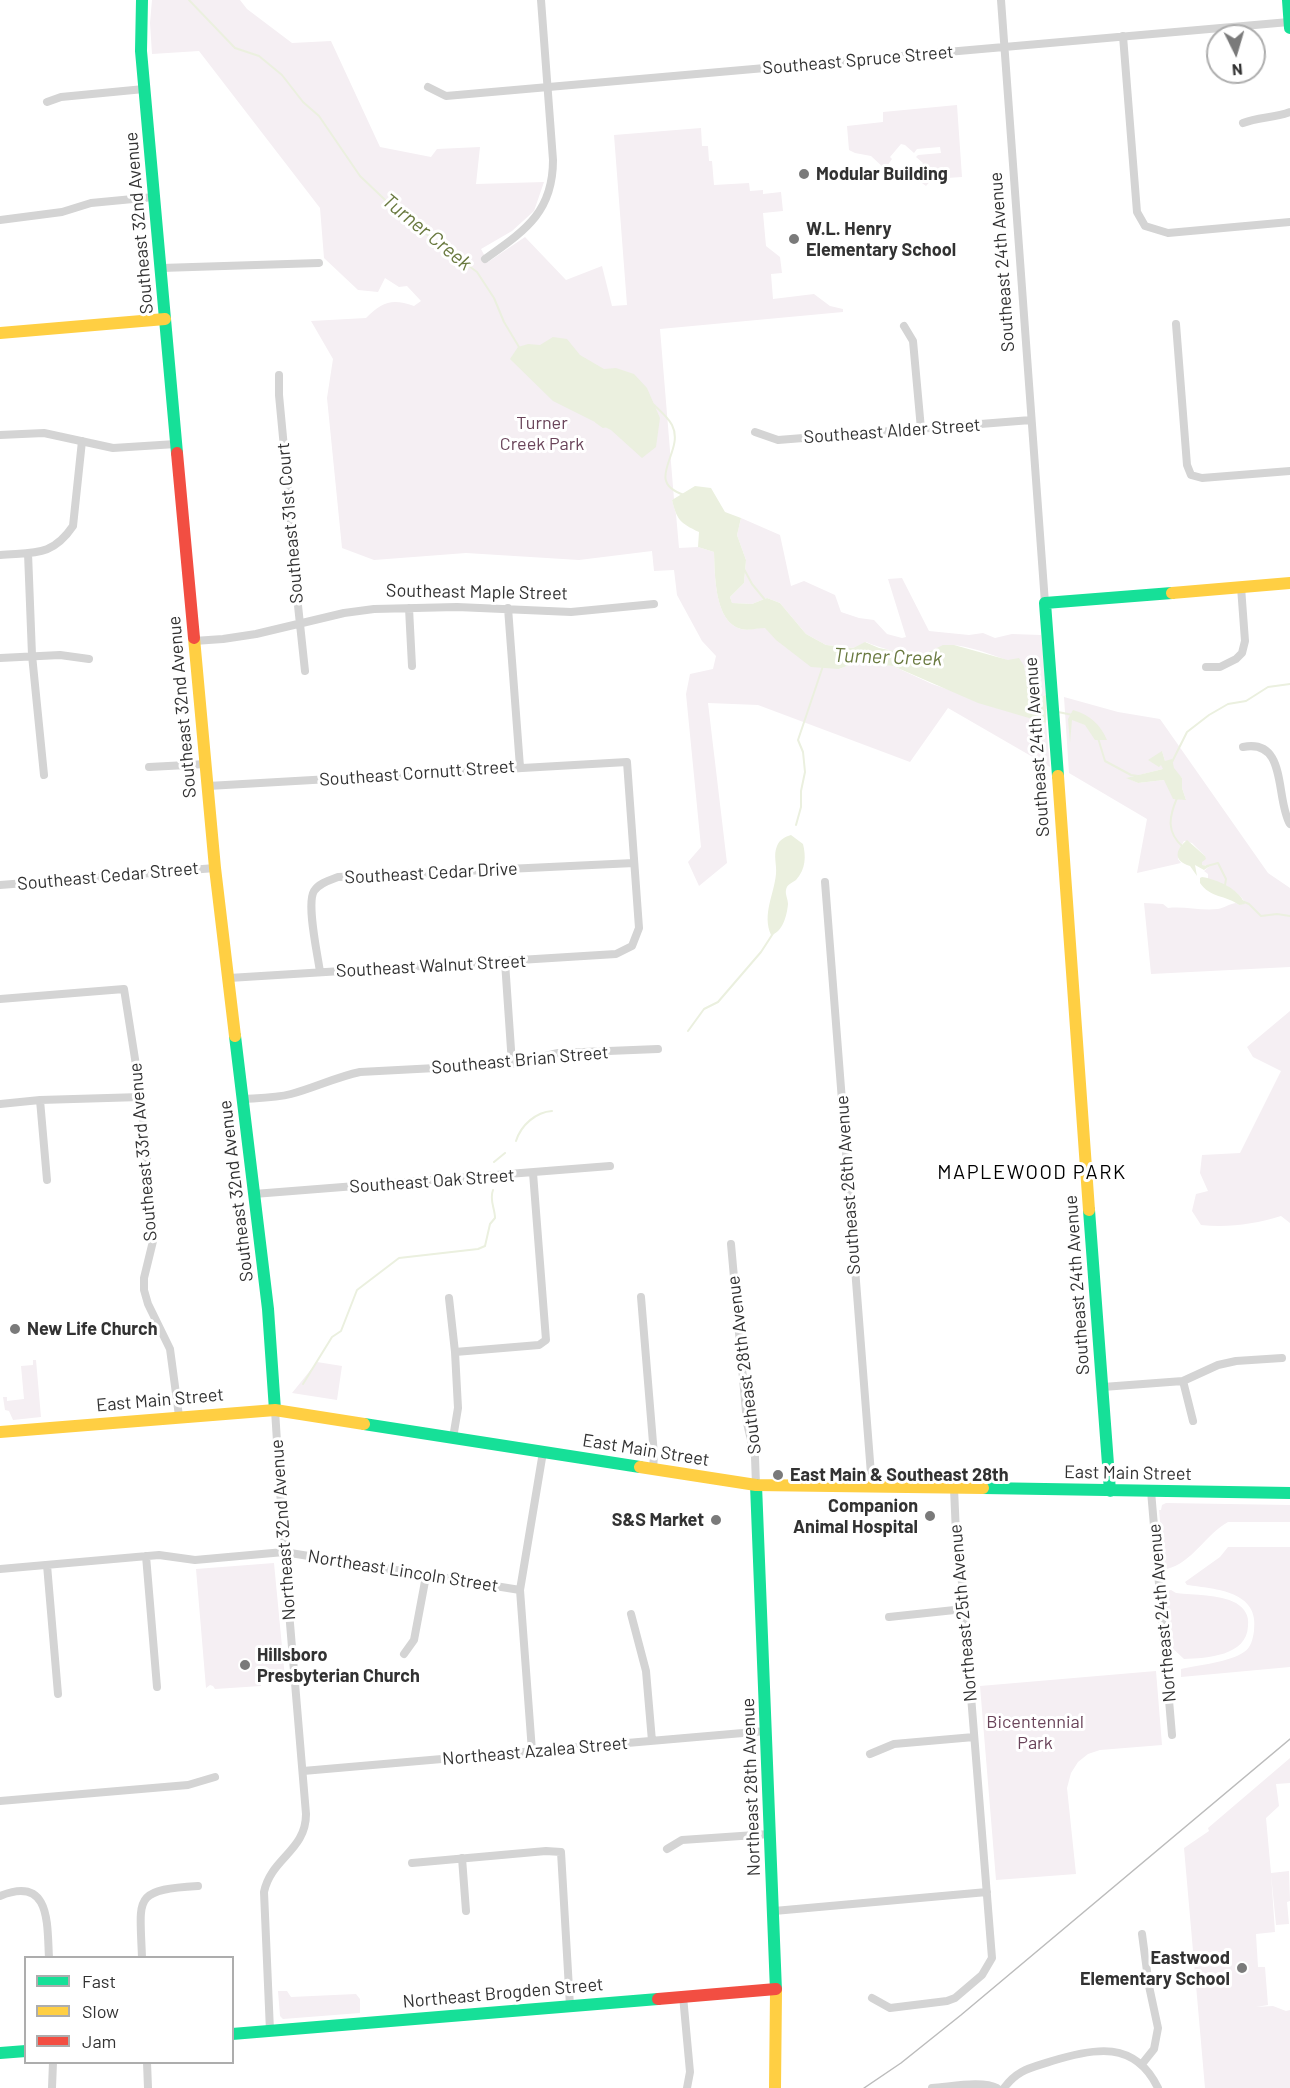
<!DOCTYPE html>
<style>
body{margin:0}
#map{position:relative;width:1290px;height:2088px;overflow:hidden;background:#fff;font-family:Barlow,sans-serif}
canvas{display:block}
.legend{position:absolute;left:24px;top:1956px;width:210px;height:108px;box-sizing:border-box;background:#fff;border:2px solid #adadad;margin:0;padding:8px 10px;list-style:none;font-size:18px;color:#323232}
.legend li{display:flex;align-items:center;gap:12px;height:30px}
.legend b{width:30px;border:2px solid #adadad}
.north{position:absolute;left:1206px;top:24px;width:60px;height:60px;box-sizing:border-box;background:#fff;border:2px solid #adadad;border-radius:50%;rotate:175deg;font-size:16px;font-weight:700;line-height:24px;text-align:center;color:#323232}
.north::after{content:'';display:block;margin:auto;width:21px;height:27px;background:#7a7a7a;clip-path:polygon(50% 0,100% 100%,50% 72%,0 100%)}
</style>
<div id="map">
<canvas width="1290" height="2088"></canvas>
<ul class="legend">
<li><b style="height:8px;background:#16e098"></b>Fast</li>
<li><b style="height:8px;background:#ffcf43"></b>Slow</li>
<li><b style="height:8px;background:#f24e42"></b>Jam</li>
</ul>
<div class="north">N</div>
</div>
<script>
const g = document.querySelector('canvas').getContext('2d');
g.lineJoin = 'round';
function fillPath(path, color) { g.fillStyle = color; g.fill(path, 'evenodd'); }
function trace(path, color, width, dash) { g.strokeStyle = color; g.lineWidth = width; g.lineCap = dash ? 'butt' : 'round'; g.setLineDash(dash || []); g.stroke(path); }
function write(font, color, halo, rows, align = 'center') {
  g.font = font + ' Barlow,sans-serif'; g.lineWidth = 6; g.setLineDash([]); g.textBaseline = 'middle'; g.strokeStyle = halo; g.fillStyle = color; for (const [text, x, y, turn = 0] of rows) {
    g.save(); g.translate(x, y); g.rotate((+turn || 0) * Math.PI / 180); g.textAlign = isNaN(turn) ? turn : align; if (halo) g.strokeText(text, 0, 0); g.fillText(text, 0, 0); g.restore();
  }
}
const green = new Path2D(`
 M152,0H240L247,9L292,43L331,41L380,147L431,157L437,149L480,147L476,184L544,182L534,211L512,231L481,249L488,262L525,237L566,280L602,266L612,306L627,305L614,135L701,128L702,146H708L709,161H712L714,185L749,183L750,191L763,190V194L781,192L783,211L763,213L766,246L780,257L782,273L771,274L773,299L814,294L830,306L843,309V312L660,329L674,499L672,500L676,514L679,548L698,547L714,552C715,574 714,622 741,629C748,631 758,628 765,627C785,650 812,658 839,669L855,663L893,666L932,684L1046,723L1050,767L948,708L910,762L758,705L708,703L727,863L699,886L688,862L701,847L686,694L690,674L713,669L716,656L702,641L677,595L674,570L654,571L652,551L579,560L466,553L374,560L342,548L327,398L333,359L311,321L366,318C382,302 392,298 414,306L421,301L407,286L399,287L385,278L378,292L358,290L324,258L320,208L199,51L152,54L150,23Z
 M957,105L962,177L932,179L926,186L911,175L915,174L923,163L916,157L918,155L941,153L940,147L917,149L914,153L905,145L901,144L890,157L892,159L885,169L871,156L855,153L849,150L847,126L883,122V112Z
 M741,518L780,535L791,586L804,581L835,595L841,612L859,618L874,620L887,634L902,638L906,637L888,579L902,578L929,631L969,635L983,633L995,638L1012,634L1041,635L1047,694L1038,699L1029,692L1024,666C1005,660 970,645 951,645C936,645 931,654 921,656C912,658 875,646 866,642L853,648L826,645L806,634L780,603L767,598L752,604L732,603L730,597L744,583L746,560L737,535Z
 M1064,697L1118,712L1160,719L1268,873L1290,888V967L1151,974L1144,903L1163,904L1168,908C1184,906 1201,911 1218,909C1224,908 1229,904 1236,903L1239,905L1245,902C1236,889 1223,884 1208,879V874L1204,871L1210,866L1202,865L1201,861L1205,856L1192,843L1184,841L1179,850L1178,859L1181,863L1137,873L1147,819L1069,773ZM1162,751L1165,761L1182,778V788L1186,800L1164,780L1138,783L1127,778L1163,769Z
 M1290,1011V1223L1281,1216C1255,1224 1228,1228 1201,1225L1192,1211L1196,1194L1208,1191L1200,1173L1202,1155L1240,1153L1281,1071L1253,1057L1247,1047Z
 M33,1360H36L41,1417L13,1420L9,1411L5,1410L3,1397H7V1401L24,1399L21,1366L33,1365Z
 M317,1362L342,1366L337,1400L292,1393Z
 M1166,1503L1290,1505V1522H1228C1206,1534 1192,1563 1167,1569L1164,1564L1159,1510H1161L1162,1505Z
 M1228,1547H1290V1667L1181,1677V1669C1199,1665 1230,1662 1244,1652C1251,1648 1253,1638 1254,1631C1260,1591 1216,1589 1187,1585L1185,1582L1220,1557Z
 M274,1563L285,1678L261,1680V1686L215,1689L213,1686L210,1685L206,1688L196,1569Z
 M1171,1590L1176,1593C1194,1595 1219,1594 1236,1603C1245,1609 1249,1615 1248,1626C1247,1656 1207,1658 1184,1659L1169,1645L1165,1596L1167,1591Z
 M1156,1671L1162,1745L1100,1750L1088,1754L1078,1762L1071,1773L1067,1788L1076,1874L996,1880L980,1686Z
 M1290,1758V1783L1276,1784L1279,1806L1266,1818L1271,1873L1289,1871L1290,1901L1287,1902L1289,1924L1276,1925L1271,1874L1275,1932L1256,1934L1258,1967H1265L1268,2005L1256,2007L1273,2006L1286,2011L1290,2010V2088H1205L1184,1848L1209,1831L1208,1828Z
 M278,1991H287L291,1997L356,1994L360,1999V2013L283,2019L280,2016Z`);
const water = new Path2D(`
 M553,337L567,339L580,355L604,369L616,368L634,374L647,388L660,418L656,447L642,458L611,430L553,401L510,359L518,347L528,344L540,345Z
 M695,486L711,488L725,512L741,518L737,535L746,560L744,583L730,597L732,603L752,604L767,598L780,603L806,634L826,645L853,648L865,642L879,648L920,656L943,645H954L1008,660L1019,658L1024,666L1029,692L1038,699L1047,694L1046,723L978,703L893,666L855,663L839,669L811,667L776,640L765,628C758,628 748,631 741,629C714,622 715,574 714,552L698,547L699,532C680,523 677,520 672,500Z
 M1073,710C1090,715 1100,724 1107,740H1095L1085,725L1072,720L1070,743L1068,719Z
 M1162,751L1165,761L1172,759L1174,768L1182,778V788L1186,800L1173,799L1164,780L1138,783L1126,778L1163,769L1161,765L1159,767L1148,760Z
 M791,835L803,844C806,856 806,869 796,880C792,883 787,884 786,890C785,894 788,899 788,904C787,915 783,932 771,935C762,914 774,895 776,874C777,865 773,855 777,846C780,839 785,837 791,835Z
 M1187,840L1205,856L1206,859L1202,862V865L1210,866L1204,870L1195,865L1197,876L1190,866C1173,861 1175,850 1187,840Z
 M1202,877C1218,880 1238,888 1245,904L1239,905C1226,895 1210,898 1200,883V878Z`);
const stream = new Path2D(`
 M189,0L235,48L259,56L282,75L303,102L319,116L360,176L402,216L477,272L494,298L504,322L519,347
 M653,404C659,410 668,417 672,425C686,452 642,481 684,495
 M596,422L603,427L607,426
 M744,569L752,584L766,601
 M1058,712L1073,715
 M1098,738L1105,761L1131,775L1138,776
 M1172,762L1187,732L1209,715L1228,704L1246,701L1268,687L1290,684
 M1177,798C1169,817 1166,832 1183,847
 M796,825L801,807V791L805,772L803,752L798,740L823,666
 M1207,866L1218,863L1226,879L1225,885
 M1242,901L1249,904L1261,916L1277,914L1290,916
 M688,1031L704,1009L718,1002L761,952L774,932
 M516,1141C521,1125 536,1112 552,1111
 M494,1162L505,1153
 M303,1384L332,1337L341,1331L357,1290L399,1258L478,1249L485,1246L490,1224L495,1218C495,1208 489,1200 493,1190`);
const street = new Path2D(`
 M1001,0L1045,603
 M1123,36L1137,212L1145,226L1168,233L1290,222
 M428,87L446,96L1289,22
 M47,102L61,97L144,89
 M1243,123C1258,117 1274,118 1290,112
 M0,220L62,212L91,203L154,197
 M485,259C524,231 553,213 553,160L541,0
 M161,268L319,263
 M1176,324L1187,465L1191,475L1202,478L1290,471
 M904,326L913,341L921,429
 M279,375V395L292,532L294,568L305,671
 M755,432L778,440L1031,420
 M0,435L44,433L113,448L176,444
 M28,553L32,655L44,775
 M0,555C34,552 52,557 73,526L82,441
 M409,608L412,666
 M508,608L520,767
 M194,641L223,639L256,634L344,613L374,609L457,607L571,612L654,604
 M0,658L60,655L89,659
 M1206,667H1220L1236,659L1242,653L1245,641L1241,587
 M1243,747C1288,738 1275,799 1290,824
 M149,767L206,764
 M208,786L627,762L639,928L632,946L616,954L229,978
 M825,882L872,1487
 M0,885L215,868
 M505,962L512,1064
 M320,972C318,956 306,904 314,891C319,883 330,880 338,877L634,863
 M0,999L124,989L141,1097L154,1237L144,1278V1290L148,1304L170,1349L179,1416
 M243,1099C258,1098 276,1098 291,1094C314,1088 336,1077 360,1072L512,1064L558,1053L658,1049
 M40,1100L47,1180
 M0,1104L40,1100L141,1097
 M254,1194L610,1166
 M731,1244L747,1423L755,1457L756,1485
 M641,1297L654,1455L653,1469
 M449,1298L455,1352
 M1183,1381L1193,1421
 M1103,1387L1183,1381L1218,1365L1236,1361L1282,1358
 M453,1438L458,1408L455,1352L539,1345L546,1340L533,1173
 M1151,1491L1172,1735
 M146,1556L157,1687
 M47,1565L58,1694
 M0,1569L159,1555L195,1560L284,1552L520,1590
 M631,1614L646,1671L652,1741
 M889,1617L964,1609
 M404,1654L414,1640L426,1576
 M532,1751L520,1590L543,1452
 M870,1754L894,1744L974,1737
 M303,1771L766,1731
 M0,1801L188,1785L215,1777
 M667,1849L682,1840L770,1834
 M462,1858L466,1911
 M412,1863L546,1851L561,1852L570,2006
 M0,1896C51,1875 47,1924 49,1958
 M774,1911L987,1892
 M142,1958C140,1897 132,1890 198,1886
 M683,1996L690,2072L687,2088
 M872,1998L890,2008L947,2001L955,1998L982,1975L992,1958L961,1571L957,1557L954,1488
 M270,2031L264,1892C271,1858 306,1851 306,1814L284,1552L275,1410
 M147,2062L148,2088
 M1142,2064L1154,2049L1158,2028L1149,1986L1142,1934
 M52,2088L53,2062
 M932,2088C950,2087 982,2080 997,2088
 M1004,2088C1018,2069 1031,2068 1052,2061C1094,2048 1135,2040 1158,2088`);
const fast = new Path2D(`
 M142,0L141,51L177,453
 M1288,0L1290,28
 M1058,776L1045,603L1172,593
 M235,1036L268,1309L275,1410
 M1089,1210L1110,1491
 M364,1424L640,1467
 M756,1485L776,1991
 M983,1488L1290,1493
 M232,2034L658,1999
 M0,2053L26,2051`);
const slow = new Path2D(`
 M0,333L165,319
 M1172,593L1290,583
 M194,638L215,868L235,1036
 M1058,776L1089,1210
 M0,1432L275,1410L364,1424
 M640,1467L756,1485L983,1488
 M775,2088L776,1991`);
const jam = new Path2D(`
 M177,453L194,638
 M658,1999L776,1989`);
const tram = new Path2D(`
 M864,2088L901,2063L961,2015L1290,1739`);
const markers = [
 [804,174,6,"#7a7a7a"],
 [794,239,6,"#7a7a7a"],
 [15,1329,6,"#7a7a7a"],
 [778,1475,6,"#7a7a7a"],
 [930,1516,6,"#7a7a7a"],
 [716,1520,6,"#7a7a7a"],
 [245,1665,6,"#7a7a7a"],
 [1242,1968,6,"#7a7a7a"]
];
const streetNames = [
 ["Southeast Spruce Street",858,60,-5],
 ["Southeast 32nd Avenue",139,223,-95],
 ["Southeast 24th Avenue",1002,262,-94],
 ["Southeast Alder Street",892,431,-4],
 ["Southeast 31st Court",290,523,-95],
 ["Southeast Maple Street",477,592,1],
 ["Southeast 32nd Avenue",182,707,-95],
 ["Southeast 24th Avenue",1037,747,-94],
 ["Southeast Cornutt Street",417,773,-4],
 ["Southeast Cedar Drive",431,873,-3],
 ["Southeast Cedar Street",108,876,-5],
 ["Southeast Walnut Street",431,966,-3],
 ["Southeast Brian Street",520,1060,-5],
 ["Southeast 33rd Avenue",143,1152,-95],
 ["Southeast Oak Street",432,1181,-4],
 ["Southeast 26th Avenue",848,1185,-94],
 ["Southeast 32nd Avenue",236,1191,-97],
 ["Southeast 24th Avenue",1077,1285,-94],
 ["Southeast 28th Avenue",744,1365,-97],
 ["East Main Street",160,1400,-5],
 ["East Main Street",646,1450,9],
 ["East Main Street",1128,1473,1],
 ["Northeast 32nd Avenue",283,1530,-94],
 ["Northeast Lincoln Street",403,1571,9],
 ["Northeast 25th Avenue",963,1613,-95],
 ["Northeast 24th Avenue",1162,1613,-95],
 ["Northeast Azalea Street",535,1751,-5],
 ["Northeast 28th Avenue",751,1787,-92],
 ["Northeast Brogden Street",503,1993,-5]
];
const poiNames = [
 ["Modular Building",816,174],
 ["W.L. Henry",806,229],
 ["Elementary School",806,250],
 ["New Life Church",27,1329],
 ["East Main & Southeast 28th",790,1475],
 ["Companion",918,1506,"right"],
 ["Animal Hospital",918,1527,"right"],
 ["S&S Market",704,1520,"right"],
 ["Hillsboro",257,1655],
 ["Presbyterian Church",257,1676],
 ["Eastwood",1230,1958,"right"],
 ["Elementary School",1230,1979,"right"]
];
const parkNames = [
 ["Turner",542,423],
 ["Creek Park",542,444],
 ["Bicentennial",1035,1722],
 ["Park",1035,1743]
];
const waterNames = [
 ["Turner Creek",427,232,39],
 ["Turner Creek",888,657,2]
];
const neighbourhoodNames = [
 ["MAPLEWOOD PARK",1032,1172]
];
fillPath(green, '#f5eff3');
fillPath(water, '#ebf0df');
trace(stream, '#ebf0df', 2);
trace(street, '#d4d4d4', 8);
trace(fast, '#16e098', 12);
trace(slow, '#ffcf43', 12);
trace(jam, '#f24e42', 12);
trace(tram, '#bcbcbc', 1.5);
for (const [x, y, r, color] of markers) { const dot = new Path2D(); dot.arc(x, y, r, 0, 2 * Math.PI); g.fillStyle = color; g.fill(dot); trace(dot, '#fff', 2); }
write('18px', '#323232', '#fff', streetNames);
write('bold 18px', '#323232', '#fff', poiNames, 'left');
write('18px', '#6a445a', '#fff', parkNames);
write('italic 20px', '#6a7a40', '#fff', waterNames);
g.letterSpacing = '1.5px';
write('20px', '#000', '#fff', neighbourhoodNames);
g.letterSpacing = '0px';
</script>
